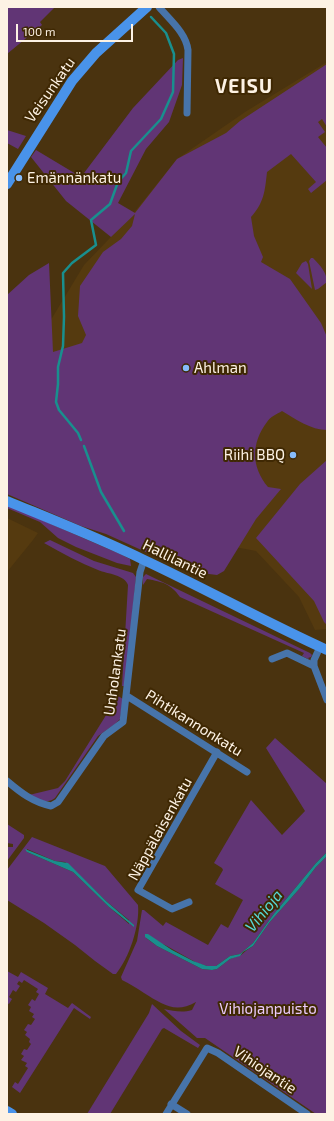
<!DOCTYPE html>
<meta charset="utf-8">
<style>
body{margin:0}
#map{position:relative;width:334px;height:1121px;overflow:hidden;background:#4a330f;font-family:"Exo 2",sans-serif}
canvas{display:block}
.frame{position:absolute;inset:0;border:8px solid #fdf2e4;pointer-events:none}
.scale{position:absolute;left:16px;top:24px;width:117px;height:18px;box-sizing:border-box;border:2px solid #fdf2e4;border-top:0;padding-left:5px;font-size:12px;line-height:14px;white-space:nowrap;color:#fdf2e4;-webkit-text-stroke:3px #3f2803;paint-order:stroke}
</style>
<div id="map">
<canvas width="334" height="1121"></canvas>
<div class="frame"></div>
<div class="scale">100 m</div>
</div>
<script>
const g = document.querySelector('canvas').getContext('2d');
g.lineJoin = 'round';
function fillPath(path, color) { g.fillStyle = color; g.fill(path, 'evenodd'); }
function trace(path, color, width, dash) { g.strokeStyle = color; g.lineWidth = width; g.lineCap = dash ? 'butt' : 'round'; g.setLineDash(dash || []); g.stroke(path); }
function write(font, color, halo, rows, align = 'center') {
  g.font = font + ' "Exo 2",sans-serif'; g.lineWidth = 4; g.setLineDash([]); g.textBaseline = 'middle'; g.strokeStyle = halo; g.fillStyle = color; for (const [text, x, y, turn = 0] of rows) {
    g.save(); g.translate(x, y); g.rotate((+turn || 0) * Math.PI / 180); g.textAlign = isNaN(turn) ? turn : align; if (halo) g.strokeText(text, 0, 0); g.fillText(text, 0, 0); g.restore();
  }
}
const built = new Path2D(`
 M327,62V629L315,630L299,597L256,551L113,524L83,477L46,328L84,265L132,215L177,159L245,112Z
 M7,518L38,533L33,540L7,572Z`);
const green = new Path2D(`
 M7,7H55L40,22L42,25L7,54Z
 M183,58L182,85L169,122L146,149L118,203L135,213L177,159L226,133L240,121L327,64V127L322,119L318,122L325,132L318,137L327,148V180L311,193L308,189L316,182L291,154L267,172C265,191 264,203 251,217L254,236L263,257L261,262L290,279L321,323L327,337V430C311,430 295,419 282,411C277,414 270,417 267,422C251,443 251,467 268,487L281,489L256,519L224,571L217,575L209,574L184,568L168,562L106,534L81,526L7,494V295L29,275L49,263L53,352L82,343L86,335L78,316L80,286L103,252L121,239L132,226L135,214L111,237L66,201L31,157L36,150L81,177L133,108L178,60Z
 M7,130L26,136L18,149L7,143Z
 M311,258H313C320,265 327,273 327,282L318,289L315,290L309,261Z
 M306,261L308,264L312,289L296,273L302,263Z
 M327,460V625L324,622L314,601L256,538L300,484Z
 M7,505L120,554L130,559L131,566L117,563L76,547L58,538L40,522L7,508Z
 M50,540L94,561L133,573L136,577L125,686H122L128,585C125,575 108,574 98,570C80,563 62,553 44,543Z
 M146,574L148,575L310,653L312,655L311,657L308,658L310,660L302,656L304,653L180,597C171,584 163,582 147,579L143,585V577Z
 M118,696L123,699L120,719L115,724L98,736L55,798C46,805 38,799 29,795L58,788L65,781Z
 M275,738L327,784V852L316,863L273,915L253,943L240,954L230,956L216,966H207L197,963L165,945L146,938L157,946L202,969L212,970L217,969L230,959L241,955L247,950L253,946L269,923L300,888L316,867L327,856V1114H316L205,1038H197L164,1009C174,1011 182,1013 192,1010L196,1002C175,1014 162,1004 144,993C137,988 130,984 122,980L121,977L137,941L142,910H144L163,926L166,922L208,945L221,924L228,928L243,900L215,884L223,870L222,868L214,863L251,800L282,835L305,811L266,748Z
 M7,824L24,835V838L7,861V847H13V844L7,843Z
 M32,837L105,866L138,905C140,926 129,958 116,974H113L95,961L75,945L44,923L7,900V870ZM27,849L55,861L65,862L70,866L106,901L129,920V924L109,907L73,872L27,852Z
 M7,971L18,977L21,972L48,988L45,994L68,1008L72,1003L91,1017L90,1019L74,1008L20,1093L12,1087L15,1082L18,1084L28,1068L25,1066L27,1063L21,1060L24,1056L21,1054L24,1049L27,1050L31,1044L29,1042L30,1039L25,1035L27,1032L24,1030L28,1024L31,1025L35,1019L32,1017L34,1014L29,1011L31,1007L28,1005L32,999L35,1001L39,994L36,992L38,989L24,980L22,983L19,981L17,984L20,986L16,992L13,990L9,997L12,999L9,1004L7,1003Z
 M152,1004L181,1031L200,1045L198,1048L164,1028L162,1029L110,1114H87L149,1013Z`);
const water = new Path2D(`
 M25,849L55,861L68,863L106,901L134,925V927L109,907L73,872L27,852Z
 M327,852V856L316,867L300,888L269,923L253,946L243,952L240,956L230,959L217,969L212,970L202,969L157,946L145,937V934H148L172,950L193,961L207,966H216L230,956L240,954L253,943L273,915L316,863Z`);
const stream = new Path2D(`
 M81,440L78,433L59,410L56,402L58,384V367L63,346L64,317L63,273L72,263L96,245L91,220L110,204L118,182L126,173L131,151L161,119L173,92L174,54L166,33L151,17
 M84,446L101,492L124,531`);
const street = new Path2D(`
 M159,7C170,20 186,33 188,50L187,113
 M320,647L314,660V666L327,700
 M272,659L287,653L314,666
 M127,696L247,772
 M7,781C21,793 33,802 51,806L58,802L104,736L123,722L140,572L144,560
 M189,902L172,909L138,890L217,752
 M171,1104L187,1114
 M166,1114L207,1048L218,1053L307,1114`);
const secondary = new Path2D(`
 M7,184L72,81L96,53L147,7
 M7,501C53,520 99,538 144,560C206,589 265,622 327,650
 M7,1111L12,1114`);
const markers = [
 [19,178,4,"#86bbfb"],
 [186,368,4,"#86bbfb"],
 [293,455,4,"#86bbfb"]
];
const streetNames = [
 ["Veisunkatu",50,90,-55],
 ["Hallilantie",175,559,26],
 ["Unholankatu",115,672,-82],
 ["Pihtikannonkatu",194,723,32],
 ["Näppälaisenkatu",160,829,-61],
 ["Vihiojantie",265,1070,34]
];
const poiNames = [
 ["Emännänkatu",27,178],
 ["Ahlman",194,368],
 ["Riihi BBQ",285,455,"right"]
];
const parkNames = [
 ["Vihiojanpuisto",268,1009]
];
const waterNames = [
 ["Vihioja",264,911,-51]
];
const districtNames = [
 ["VEISU",244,87]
];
fillPath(built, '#553a0f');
fillPath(green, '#613575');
fillPath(water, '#198f8e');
trace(stream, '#198f8e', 2.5);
trace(street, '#4774aa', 7);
trace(secondary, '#4993ea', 10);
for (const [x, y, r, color] of markers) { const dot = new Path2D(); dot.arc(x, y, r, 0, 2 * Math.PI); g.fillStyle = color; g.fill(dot); trace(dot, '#3f2803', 1.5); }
write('15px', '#fdf2e4', '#3f2803', streetNames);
write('15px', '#fdf2e4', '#3f2803', poiNames, 'left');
write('15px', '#eccbfd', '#3f2803', parkNames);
write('italic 16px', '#56d9d7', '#3f2803', waterNames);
g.letterSpacing = '1px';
write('bold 19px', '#fdf2e4', '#3f2803', districtNames);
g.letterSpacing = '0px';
</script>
